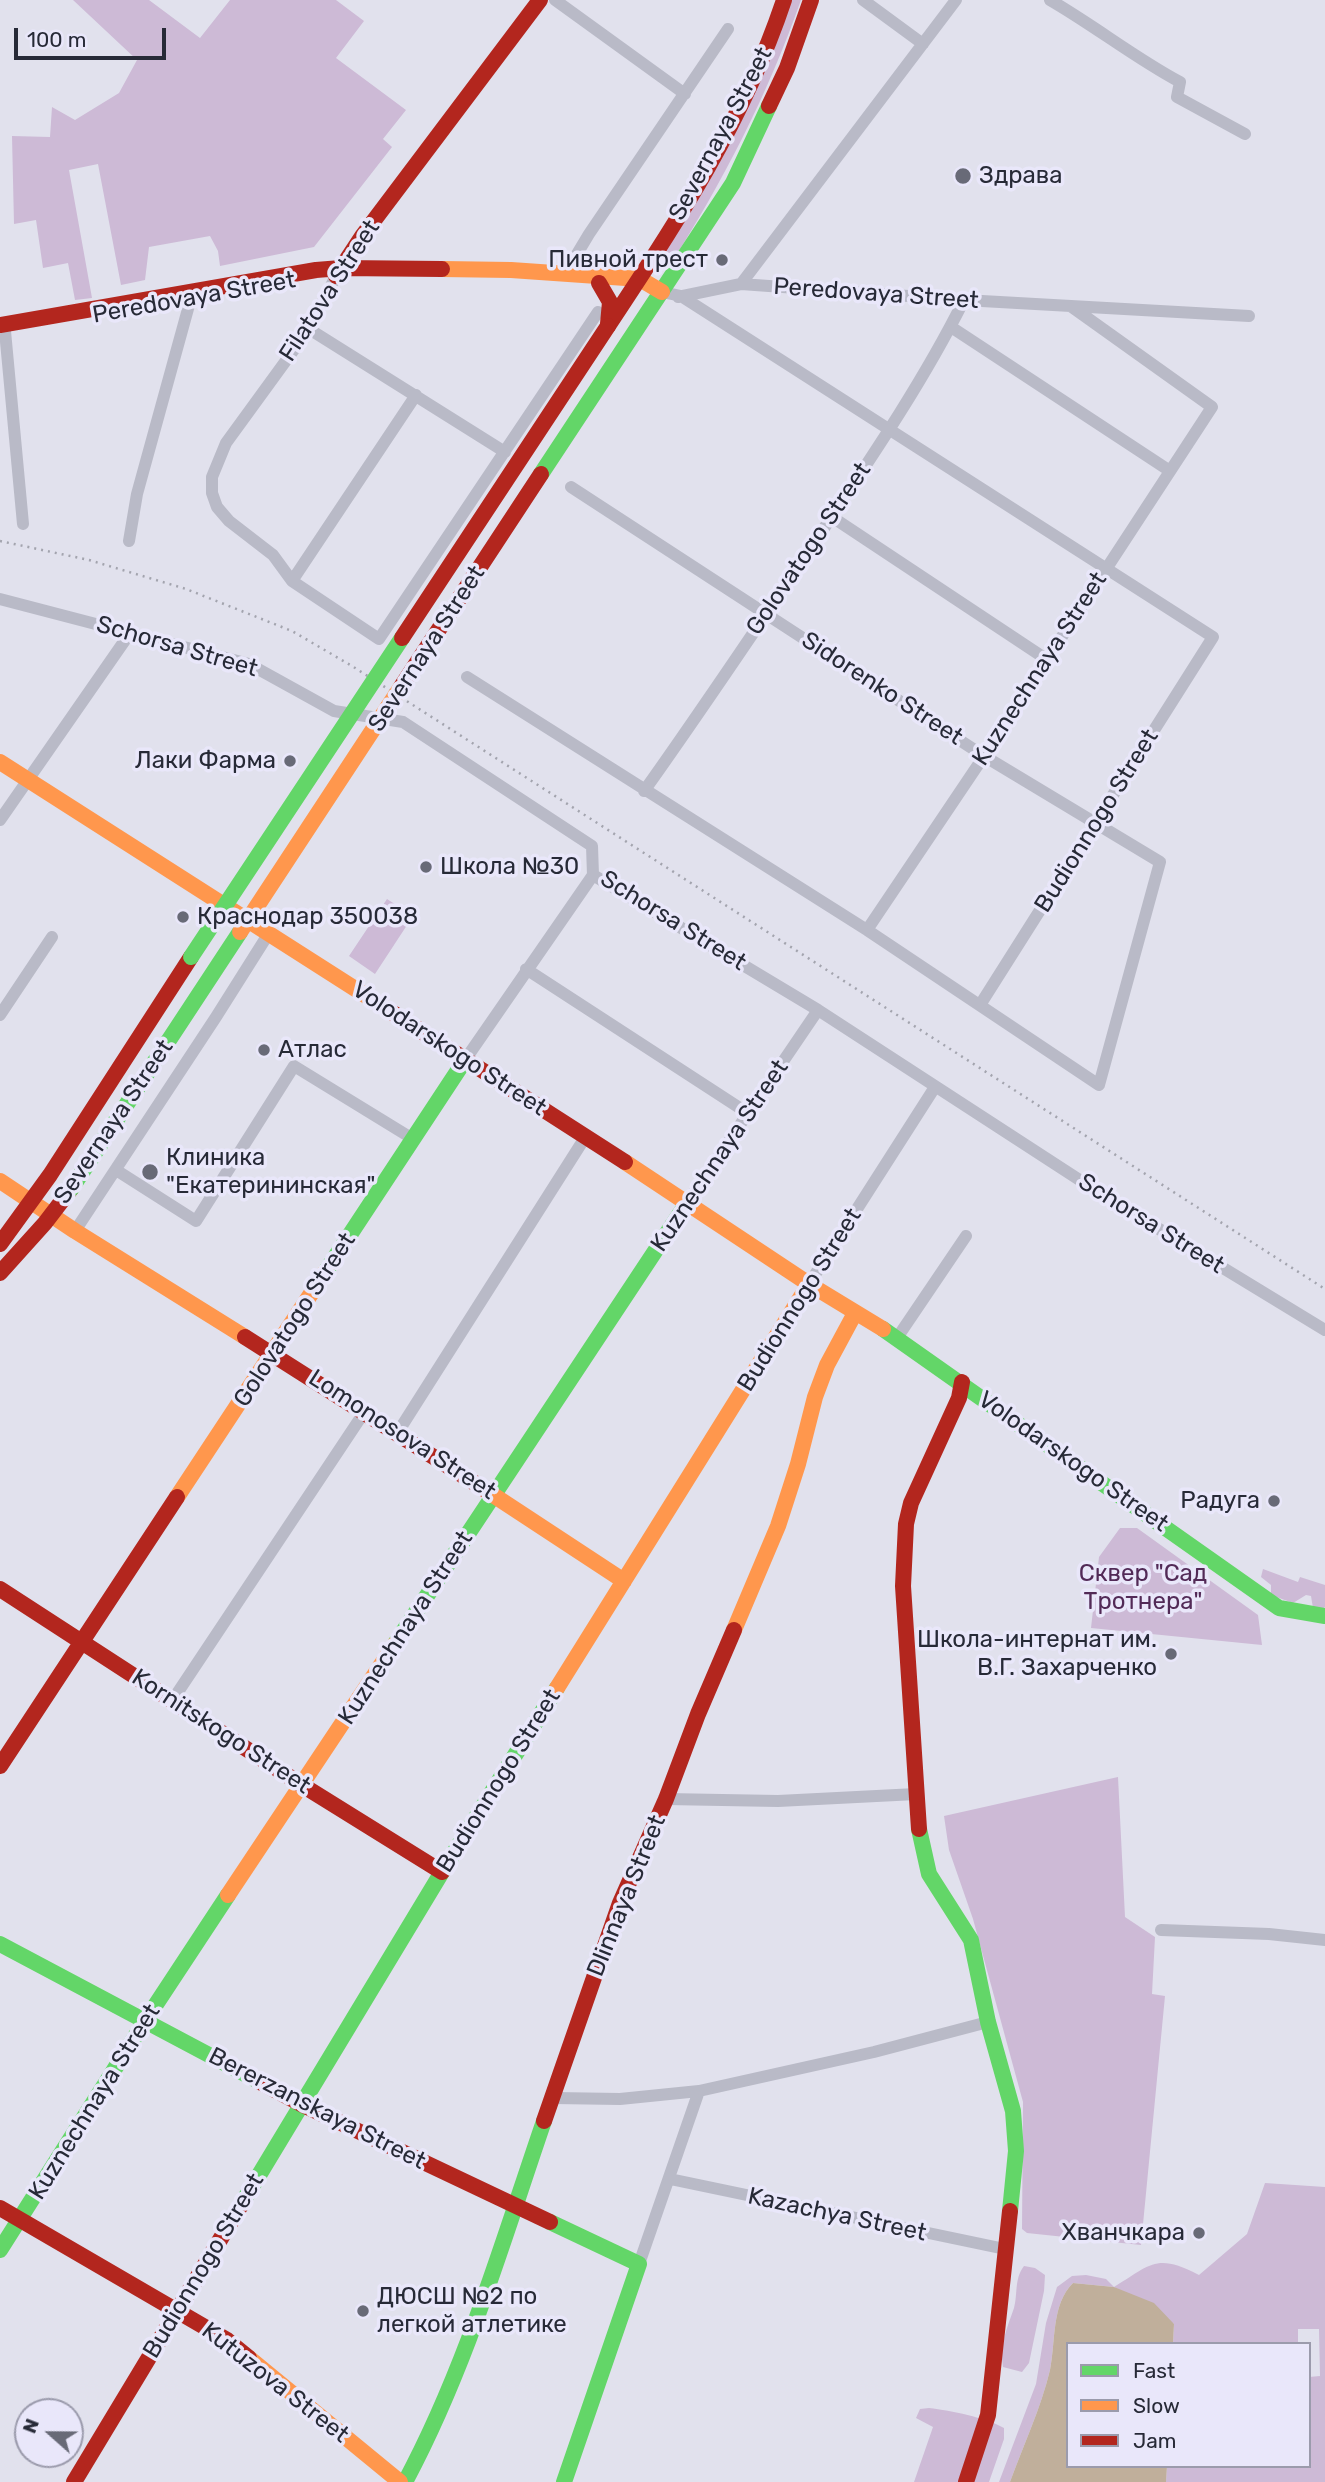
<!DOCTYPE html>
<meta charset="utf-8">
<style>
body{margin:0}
#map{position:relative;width:1325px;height:2482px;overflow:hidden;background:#e1e1ed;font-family:Rubik,sans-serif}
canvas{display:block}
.legend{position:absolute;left:1066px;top:2342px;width:245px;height:126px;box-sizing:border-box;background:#e9e7fa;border:2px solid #9b9bac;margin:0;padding:9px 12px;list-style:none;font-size:21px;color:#272a37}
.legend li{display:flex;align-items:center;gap:14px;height:35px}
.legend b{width:35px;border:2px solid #9b9bac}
.north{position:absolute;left:14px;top:2398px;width:70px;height:70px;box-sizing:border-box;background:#e9e7fa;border:2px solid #9b9bac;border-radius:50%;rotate:291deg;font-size:19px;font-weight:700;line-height:28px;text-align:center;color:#272a37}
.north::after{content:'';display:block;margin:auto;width:24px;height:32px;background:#686a77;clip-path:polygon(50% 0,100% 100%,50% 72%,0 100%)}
.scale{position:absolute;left:14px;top:28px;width:152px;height:32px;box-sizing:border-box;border:4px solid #272a37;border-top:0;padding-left:9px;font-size:21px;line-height:24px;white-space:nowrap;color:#272a37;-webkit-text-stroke:5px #e9e7fa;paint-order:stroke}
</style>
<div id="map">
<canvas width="1325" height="2482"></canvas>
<ul class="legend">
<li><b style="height:9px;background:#63d668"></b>Fast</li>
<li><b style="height:9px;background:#ff974d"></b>Slow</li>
<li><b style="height:9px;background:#b3261e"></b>Jam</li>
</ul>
<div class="north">N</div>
<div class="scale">100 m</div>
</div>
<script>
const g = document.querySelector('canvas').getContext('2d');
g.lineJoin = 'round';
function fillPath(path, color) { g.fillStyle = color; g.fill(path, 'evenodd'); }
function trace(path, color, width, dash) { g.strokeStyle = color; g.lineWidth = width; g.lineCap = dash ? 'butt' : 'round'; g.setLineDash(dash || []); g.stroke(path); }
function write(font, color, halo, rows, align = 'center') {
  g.font = font + ' Rubik,sans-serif'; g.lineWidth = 7; g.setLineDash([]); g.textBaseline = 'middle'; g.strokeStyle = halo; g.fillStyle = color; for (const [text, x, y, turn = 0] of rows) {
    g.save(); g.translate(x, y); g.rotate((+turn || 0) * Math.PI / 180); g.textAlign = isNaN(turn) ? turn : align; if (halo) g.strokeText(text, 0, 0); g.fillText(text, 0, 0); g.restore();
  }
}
const green = new Path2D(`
 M73,0H149L200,38L230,0H336L364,21L336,58L406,110L383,139L392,147L314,247L220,266L218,251L210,236L149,247L145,280L121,285L98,164L69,170L92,298L75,300L68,263L43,268L36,220L14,224L12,136L50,137L52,107L75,120L119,93L137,60Z
 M790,0H801C767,97 723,181 669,267L657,266Z
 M387,899L413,916L375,974L349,956Z
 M1120,1528H1137L1258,1615L1262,1645L1091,1628L1099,1557Z
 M1263,1569L1298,1582L1300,1577L1325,1585V1607L1321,1611L1313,1608L1311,1596L1306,1595L1293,1603L1271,1595V1585L1261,1577Z
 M1118,1777L1125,1917L1155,1937L1152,1994L1165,1996L1141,2245L1027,2233L1022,2229L1023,2102L973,1919L949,1850L944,1816Z
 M1265,2183L1325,2187V2482H1166L1167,2466H1309V2377L1320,2376L1319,2329H1298V2344H1173L1174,2324L1114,2287L1073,2283C1051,2305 1056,2341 1050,2370C1041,2408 1023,2446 1010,2482H999L1036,2384L1046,2323L1057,2287L1072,2276L1086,2275L1106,2279L1114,2287C1152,2264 1156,2253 1199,2275L1247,2234Z
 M1024,2266L1035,2268L1045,2275L1044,2291L1029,2363L1022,2372L1003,2367C999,2346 1007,2328 1014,2308C1018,2294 1014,2279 1024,2266Z
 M929,2408C952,2411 984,2417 1004,2428V2439L989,2482H914L933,2427L916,2418L920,2409Z`);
const water = new Path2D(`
 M1073,2283L1114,2287L1154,2303L1174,2324L1173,2344H1068V2466H1167L1166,2482H1010C1023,2446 1041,2408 1050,2370C1056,2341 1051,2305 1073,2283Z`);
const street = new Path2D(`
 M555,0L685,94
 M863,0L923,44
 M1050,0C1095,26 1135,58 1180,82L1177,97L1245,134
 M565,274L589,234L728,29
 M336,276L309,329L226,443L212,477V493L217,507L229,521L273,555L292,581L379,639L598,312
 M741,284L956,0
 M662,292L681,296L1213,637L980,1005
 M678,297L741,284L964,300L1249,316
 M951,327L1170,471
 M309,329L505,452
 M5,331L23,524
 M832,517L1046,659
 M129,541L137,494L191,298
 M292,581L416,395
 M0,599L249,664L334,711L403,722L592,846L593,875
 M467,677L867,930L1099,1085L1160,862L984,756L571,487
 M644,791C699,714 751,636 804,558C860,474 919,390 964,300
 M0,820L130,633
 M593,875L818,1010L1095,1190L1325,1330
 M867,930L984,756L1212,407L1072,307
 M526,969L749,1114
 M0,1015L52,937
 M465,1060L593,875
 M116,1170L196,1221L294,1066L413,1139
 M687,1203L818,1010
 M75,1231L216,1017L269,933
 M809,1284L935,1087
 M897,1338L966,1236
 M398,1432L586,1136
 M172,1701L365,1411
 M666,1799L778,1801L916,1794
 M1161,1930L1269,1934L1325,1940
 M554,2098L620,2099L699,2091L874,2052L988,2022
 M670,2179L1005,2249
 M639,2264L699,2091`);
const fast = new Path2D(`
 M541,474L733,183L769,106
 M326,1271L465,1060
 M883,1329L1279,1608L1325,1616
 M395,1644L687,1203
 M919,1829L929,1874L971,1940L988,2022L1013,2111L1016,2151L1010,2211
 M0,1944L258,2081
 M244,2200L442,1872L557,1688
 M550,2222L639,2264L564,2482
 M0,2250L145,2021L228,1895
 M405,2482C466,2368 502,2243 544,2121`);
const slow = new Path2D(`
 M442,269L511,270L640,279L662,292
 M0,762L393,1013
 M625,1162L809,1284L883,1329
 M0,1181L75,1231L245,1337
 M484,1489L624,1581
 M177,1497L326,1271
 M734,1630L778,1526L798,1464L815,1397L827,1365L855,1313
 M557,1688L809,1284
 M228,1895L395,1644
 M249,2358L400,2482`);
const jam = new Path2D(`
 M769,106L787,68L811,0
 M336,276L363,235L540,0
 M599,283L610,302L608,324
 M0,325L316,270L341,268L442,269
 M608,326C678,221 744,120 784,0
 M393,1013L625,1162
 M0,1244L50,1175L191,957
 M0,1273L45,1223L71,1189
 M245,1337L484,1489
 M0,1589L302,1785L442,1872
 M0,1766L177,1497
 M919,1829L903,1586L906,1524L911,1503L959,1398L962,1382
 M258,2081L301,2104L550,2222
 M544,2121L620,1903L666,1799L698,1714L734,1630
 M0,2208L227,2340L249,2358
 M74,2482L244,2200
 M966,2482L988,2415L1010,2211`);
const rail = new Path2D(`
 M0,541L89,560L186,589L292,631L352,666L1325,1289`);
const fastBridge = new Path2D(`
 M191,957L402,638
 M71,1189L240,932`);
const slowBridge = new Path2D(`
 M240,932L401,687`);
const jamBridge = new Path2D(`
 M402,638L608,326
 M401,687L541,474`);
const markers = [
 [963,176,9,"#686a77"],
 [722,260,7,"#686a77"],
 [290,761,7,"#686a77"],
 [426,867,7,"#686a77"],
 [183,917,7,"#686a77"],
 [264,1050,7,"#686a77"],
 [150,1172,9,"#686a77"],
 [1274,1501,7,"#686a77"],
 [1171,1654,7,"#686a77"],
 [1199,2233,7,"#686a77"],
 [363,2311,7,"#686a77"]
];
const streetNames = [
 ["Severnaya Street",721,134,-62],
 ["Filatova Street",330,291,-57],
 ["Peredovaya Street",876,294,4],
 ["Peredovaya Street",194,298,-10],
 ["Golovatogo Street",809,549,-56],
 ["Schorsa Street",177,647,16],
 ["Severnaya Street",427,649,-57],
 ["Kuznechnaya Street",1040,669,-57],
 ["Sidorenko Street",882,689,33],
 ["Budionnogo Street",1097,821,-58],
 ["Schorsa Street",673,921,32],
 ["Volodarskogo Street",449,1049,33],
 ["Severnaya Street",114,1122,-56],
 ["Kuznechnaya Street",720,1156,-56],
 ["Schorsa Street",1151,1224,32],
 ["Budionnogo Street",800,1300,-58],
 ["Golovatogo Street",295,1320,-57],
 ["Lomonosova Street",402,1435,33],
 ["Volodarskogo Street",1073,1462,35],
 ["Kuznechnaya Street",406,1628,-57],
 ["Kornitskogo Street",221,1732,33],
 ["Budionnogo Street",499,1781,-58],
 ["Dlinnaya Street",627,1896,-68],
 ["Kuznechnaya Street",95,2102,-58],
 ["Bererzanskaya Street",317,2109,27],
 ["Kazachya Street",837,2215,12],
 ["Budionnogo Street",204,2266,-59],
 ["Kutuzova Street",275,2383,38]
];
const poiNames = [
 ["Здрава",979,176],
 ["Пивной трест",708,260,"right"],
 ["Лаки Фарма",276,761,"right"],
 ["Школа №30",440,867],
 ["Краснодар 350038",197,917],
 ["Атлас",278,1050],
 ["Клиника",166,1158],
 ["\"Екатерининская\"",166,1186],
 ["Радуга",1260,1501,"right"],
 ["Школа-интернат им.",1157,1640,"right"],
 ["В.Г. Захарченко",1157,1668,"right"],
 ["Хванчкара",1185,2233,"right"],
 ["ДЮСШ №2 по",377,2297],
 ["легкой атлетике",377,2325]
];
const parkNames = [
 ["Сквер \"Сад",1143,1574],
 ["Тротнера\"",1143,1602]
];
fillPath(green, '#cdbad6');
fillPath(water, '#c0af9b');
trace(street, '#b9bac7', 12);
trace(fast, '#63d668', 16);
trace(slow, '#ff974d', 16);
trace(jam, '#b3261e', 16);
trace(rail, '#a3a4ae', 2.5, [2, 5]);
trace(fastBridge, '#63d668', 16);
trace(slowBridge, '#ff974d', 16);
trace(jamBridge, '#b3261e', 16);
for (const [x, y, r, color] of markers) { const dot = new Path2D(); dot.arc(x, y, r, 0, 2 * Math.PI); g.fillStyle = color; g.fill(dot); trace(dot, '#e9e7fa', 2.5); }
write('24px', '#272a37', '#e9e7fa', streetNames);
write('24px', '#272a37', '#e9e7fa', poiNames, 'left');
write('24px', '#522a57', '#e9e7fa', parkNames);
</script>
